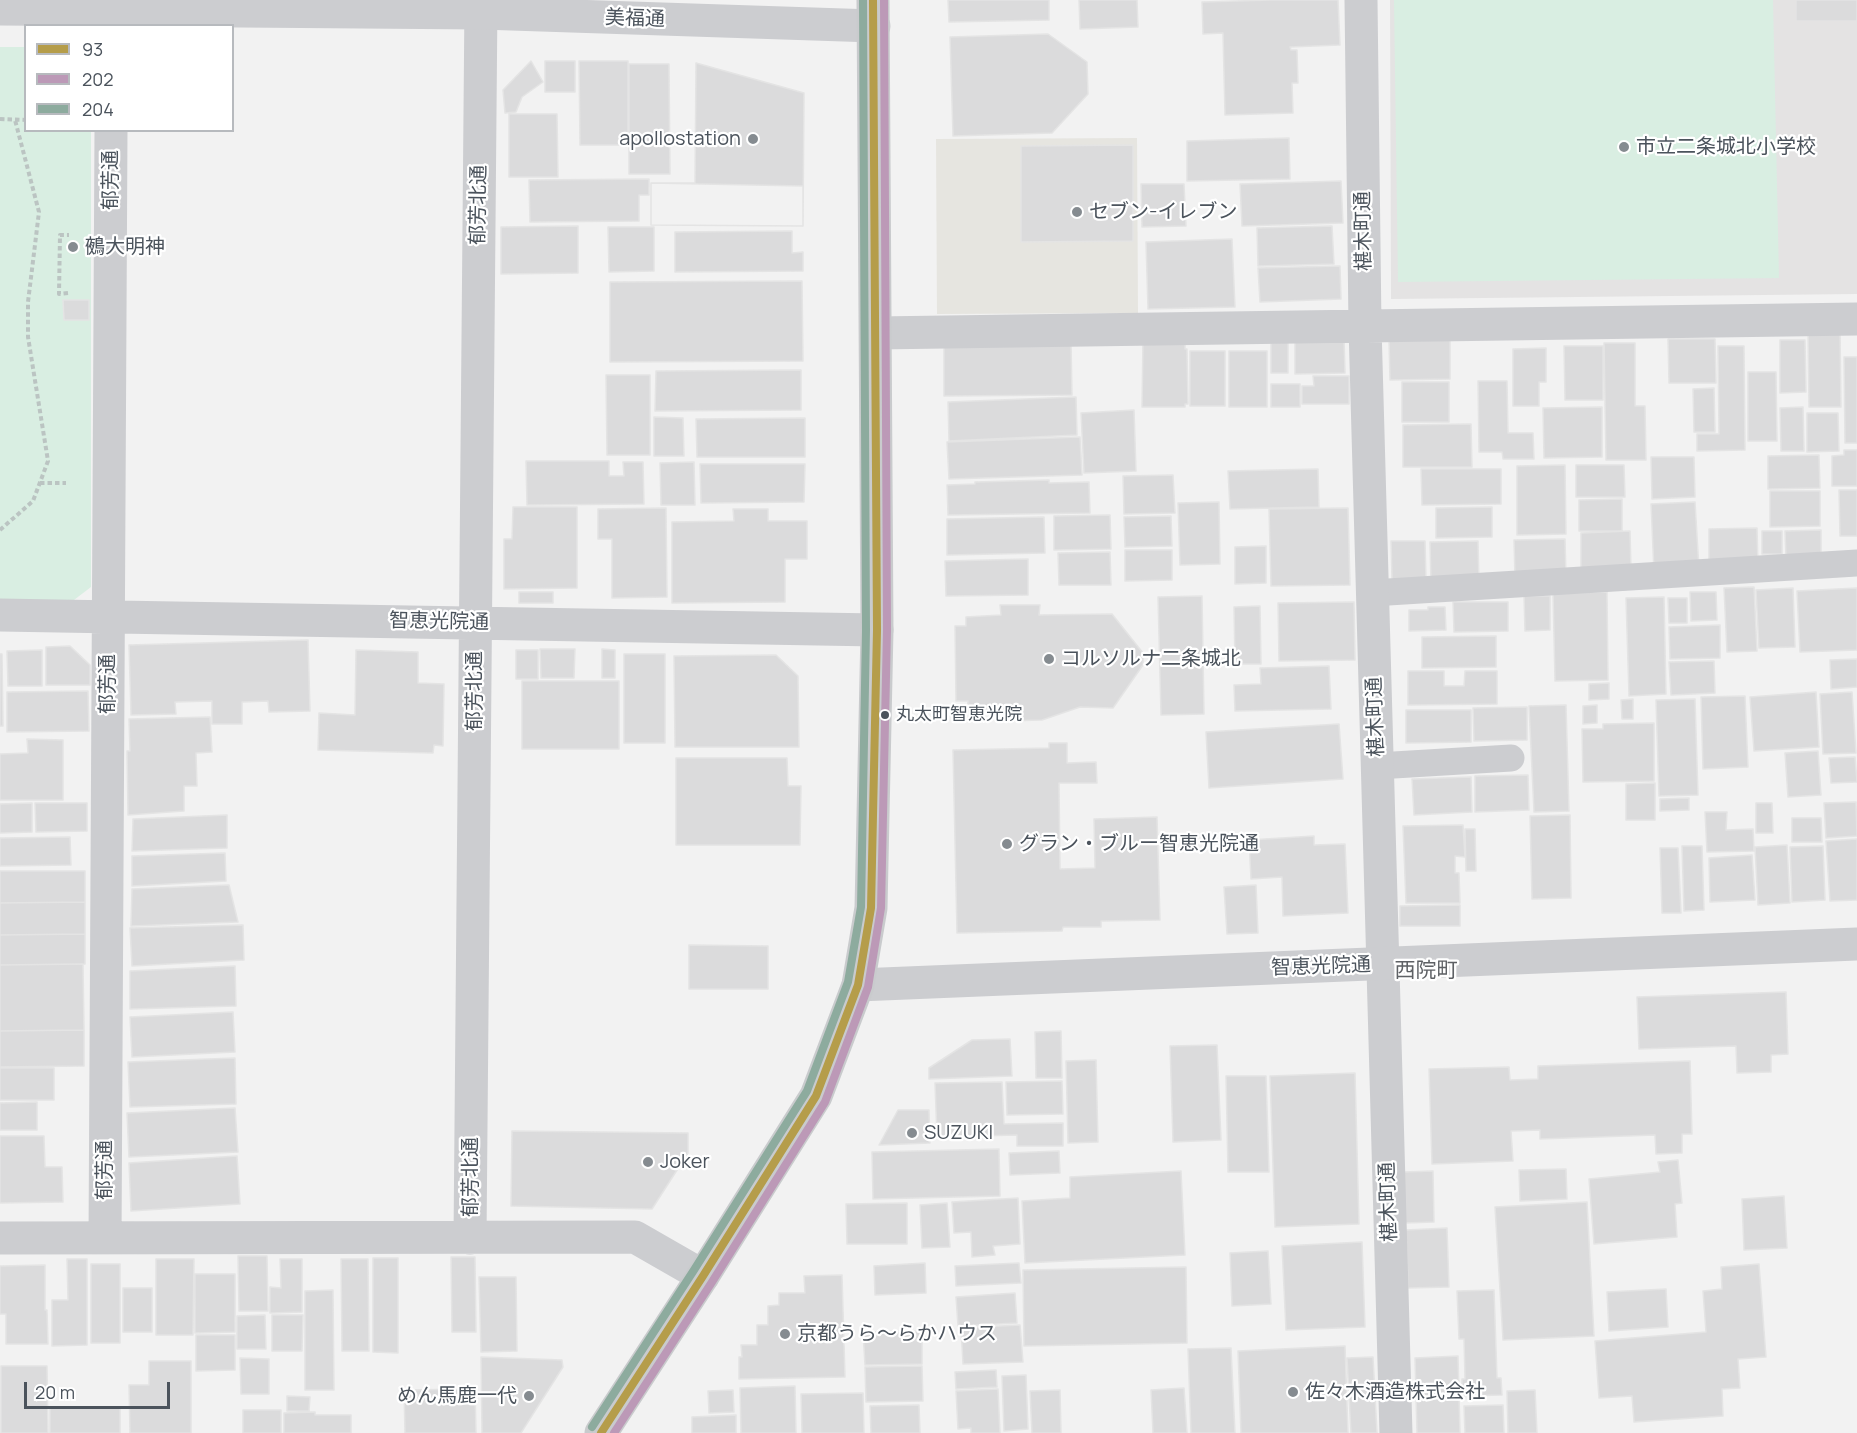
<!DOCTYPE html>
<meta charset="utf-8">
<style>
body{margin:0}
#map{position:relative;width:1857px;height:1433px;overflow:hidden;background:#f2f2f2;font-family:Manrope,sans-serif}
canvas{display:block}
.legend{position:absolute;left:24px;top:24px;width:210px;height:108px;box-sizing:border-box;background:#fff;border:2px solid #b7babe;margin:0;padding:8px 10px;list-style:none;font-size:18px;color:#4b535c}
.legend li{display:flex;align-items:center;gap:12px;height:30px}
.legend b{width:30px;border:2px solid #b7babe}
.scale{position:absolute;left:24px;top:1382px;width:146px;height:27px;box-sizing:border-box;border:3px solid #4b535c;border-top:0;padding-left:8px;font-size:18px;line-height:21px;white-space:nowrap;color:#4b535c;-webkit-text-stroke:4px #fff;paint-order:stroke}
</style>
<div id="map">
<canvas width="1857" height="1433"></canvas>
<ul class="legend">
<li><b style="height:8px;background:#b59d4a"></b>93</li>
<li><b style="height:8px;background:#bc99b7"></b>202</li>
<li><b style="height:8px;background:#8dab9e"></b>204</li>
</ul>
<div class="scale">20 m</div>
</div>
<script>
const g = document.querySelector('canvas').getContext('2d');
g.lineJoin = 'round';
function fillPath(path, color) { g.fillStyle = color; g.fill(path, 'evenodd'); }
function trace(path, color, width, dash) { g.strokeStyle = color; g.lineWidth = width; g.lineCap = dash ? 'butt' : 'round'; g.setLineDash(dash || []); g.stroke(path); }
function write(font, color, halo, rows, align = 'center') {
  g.font = font + ' Manrope,"Noto Sans JP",sans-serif'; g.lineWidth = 4.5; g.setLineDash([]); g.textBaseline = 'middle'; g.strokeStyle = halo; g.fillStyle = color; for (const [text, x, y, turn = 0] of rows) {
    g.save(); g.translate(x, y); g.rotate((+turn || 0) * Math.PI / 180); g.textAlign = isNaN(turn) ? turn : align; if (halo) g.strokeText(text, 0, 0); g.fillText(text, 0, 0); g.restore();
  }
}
const commercial = new Path2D(`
 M1137,138L1138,313L937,314L936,139Z`);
const education = new Path2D(`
 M1390,0H1857V294L1391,299Z`);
const green = new Path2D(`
 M1394,0H1773L1779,278L1398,282Z
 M0,47H25L26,130L91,131V587L70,603L0,601Z`);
const building = new Path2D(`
 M948,0H1049V20L949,22Z
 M1079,0H1137L1138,27L1080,29Z
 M1270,0H1338L1340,45L1290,47L1291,50H1297L1298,83H1292L1293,113L1225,115L1223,33L1203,34L1202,2Z
 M1796,0H1857V21H1796Z
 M1048,34L1087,62L1088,94L1052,133L953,136L950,37Z
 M531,61L543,82L522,97L516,112L505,113L503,90Z
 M545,61H575V92H545Z
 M579,61H628V145H580Z
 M696,63L804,93L803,226L651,225V183H695Z
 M629,64H669L670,174H629Z
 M509,114H557L558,177H509Z
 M1289,138L1290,179L1187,181V141Z
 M1133,145V241L1021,242V146Z
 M649,179V195H639V221L530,222L529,180Z
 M1341,181L1343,223L1242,226L1240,184Z
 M651,183L803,186V226L651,225Z
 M1141,184H1184L1186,226L1142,227Z
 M578,226V273L501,274V227Z
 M1332,226L1334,264L1258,266L1257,228Z
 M608,227H654V271L609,272Z
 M792,231V253L803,252V271L675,272V232Z
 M1232,239L1235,307L1148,309L1146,242Z
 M1340,266L1341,299L1260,302L1258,268Z
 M802,281L803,361L610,362V282Z
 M63,300H89V320H64Z
 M1808,331H1840L1841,407H1809Z
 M1143,338H1185V349H1187L1188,404H1185V407H1142Z
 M1295,338H1344L1345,373L1295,374Z
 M1668,339H1715L1716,383H1669Z
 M1450,340V379L1390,380L1389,341Z
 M1780,340H1805L1806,392L1780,393Z
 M1288,342V373H1271V343Z
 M1071,343L1072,395L944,396V345Z
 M1604,343H1635V406H1645L1646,460H1606Z
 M1564,346H1603V400H1565Z
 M1718,346H1744L1745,450L1697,451V434H1719Z
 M1546,348V382H1539V406H1513V349Z
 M1190,351H1225V406H1190Z
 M1229,351H1267V407H1229Z
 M1844,357H1857V443H1845Z
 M801,370V410L655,411L656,371Z
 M1748,372H1776L1777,441H1748Z
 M606,375H650V455H607Z
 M1313,376H1349V404H1302V386H1314Z
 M1478,381H1507L1508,433H1533L1534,459H1503L1502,452H1479Z
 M1402,382H1449V422H1402Z
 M1271,384H1300V407H1271Z
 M1714,388L1715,432H1694L1693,389Z
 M1076,397L1077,435L949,441L948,402Z
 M1602,407V457L1544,458L1543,408Z
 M1803,407L1804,451H1781L1780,408Z
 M1134,410L1136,471L1084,473L1081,413Z
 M1807,413H1838L1839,451L1807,452Z
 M654,417L683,418L684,456H654Z
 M805,418V457H697L696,419Z
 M1471,424L1472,467H1403V425Z
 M1080,437L1082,475L949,479L947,442Z
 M1844,450H1857V486H1832V456L1844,455Z
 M1819,455L1820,488L1768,489V456Z
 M1651,457H1694L1695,497L1652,499Z
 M526,461H609V476H624L623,462H643L644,504L527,505Z
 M694,462L695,505H661L660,463Z
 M700,464H805L804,502L701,503Z
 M1565,465L1566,534L1517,535V466Z
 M1576,465H1624L1625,497H1576Z
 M1318,469L1319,507L1230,509L1228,471Z
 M1421,469H1501V504L1422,505Z
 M1173,475L1175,513L1124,514L1123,476Z
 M1049,480V483L1089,482L1090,513L948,515L947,485L975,484V482Z
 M1839,490H1857V536H1840Z
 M1770,491H1820V526L1770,527Z
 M1622,499V531H1579V500Z
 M1219,502L1220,564L1180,565L1178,503Z
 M1695,502L1699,569L1654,572L1651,504Z
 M513,507H577V588L504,589V539H512Z
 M1492,507V537L1436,538V508Z
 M666,508L667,597L612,598V539H598V509Z
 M1348,508L1350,585L1271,586L1269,509Z
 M733,509H768V521H807V559H785V602L672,603V522L734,521Z
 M1110,515L1111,549L1054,550V516Z
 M1171,516L1172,546L1125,547L1124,517Z
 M1044,517L1045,553L947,555V519Z
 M1757,528L1758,566L1709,567V529Z
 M1821,530V557L1786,558L1785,531Z
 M1630,531L1631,570L1581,571V533Z
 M1762,531H1782V554H1762Z
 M1565,539L1566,576L1515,578L1514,540Z
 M1391,541H1425L1426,580H1392Z
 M1478,541L1479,583L1431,584L1430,542Z
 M1266,546V583L1235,584V547Z
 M1125,550H1172V580L1125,581Z
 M1110,552L1111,585H1059L1058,553Z
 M1028,559V595L946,596L945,561Z
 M1754,587L1757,651L1727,652L1724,588Z
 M1793,588L1795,647L1759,648L1756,590Z
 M1857,588V650L1800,652L1797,591Z
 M519,592H553V603H519Z
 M1607,592L1608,680L1555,681L1553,593Z
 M1690,592H1716L1717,620L1691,621Z
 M1202,596L1204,714L1161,715L1158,597Z
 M1524,596H1550V630L1525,631Z
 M1664,597L1666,694L1629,696L1626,598Z
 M1668,598H1687V623H1669Z
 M1354,602L1355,660L1279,661L1278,603Z
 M1453,602H1508V631L1454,632Z
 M1000,605H1040L1039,615L1112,614L1143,653V665L1113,708L1080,707L1042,720L1003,721L1002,710L967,711L968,701H956L955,626H966V617L1001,615Z
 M1260,606L1261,664H1235L1234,607Z
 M1428,607H1445L1446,630L1409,631V610H1428Z
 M1720,625V658L1670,659L1669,627Z
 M1496,636V667L1422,668V637Z
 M308,640L310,711L269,712L268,701L242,702V724H212V701L175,702L176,714L131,715L129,645Z
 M70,646L90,665V685H46V647Z
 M540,649H575L574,678H541Z
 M602,649L615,650V678H602Z
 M42,650V686H8L7,651Z
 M356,650L418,652V683L444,684L443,746L434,745L433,753L318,750L319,713L355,715Z
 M516,650H538V679H516Z
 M0,654H2L3,726H0Z
 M624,654H665V743H624Z
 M776,655L798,676L799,747H675L674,656Z
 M1857,659V687L1831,689L1830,660Z
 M1714,661L1715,693L1671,695L1669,662Z
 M1329,666L1331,709L1235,711L1234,685L1261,684L1260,668Z
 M1408,671H1444V686H1464L1465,671H1497V704L1408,705Z
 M522,681H619V749H522Z
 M1609,683V699L1589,700V684Z
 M88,691L89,731L7,732V692Z
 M1816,692L1819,747L1754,751L1750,697Z
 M1852,692L1856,753L1823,754L1820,694Z
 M1745,696L1748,767L1703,769L1701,697Z
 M1633,699V719H1622L1621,700Z
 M1695,699L1698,795L1659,796L1656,700Z
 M1566,705L1569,811L1534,812L1529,706Z
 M1597,705V723L1583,724V706Z
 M1527,707V740L1474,741L1473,708Z
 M1406,710H1471V742L1406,743Z
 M210,717L212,752L196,753L197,786H184V811L128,815L127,751H130L129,719Z
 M1654,723V781L1583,782L1582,729H1603V724Z
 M1339,724L1343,779L1209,788L1206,732Z
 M27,739L63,740V800H0V754L28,753Z
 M1049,743H1067V763L1096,762L1097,783H1059L1060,869L1095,868L1094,819L1157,817L1160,920L1101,921V927H1063L1062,931L957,933L953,750L1049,748Z
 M1818,751L1821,795L1788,797L1785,753Z
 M1855,757L1857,782L1831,783L1829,758Z
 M676,758H787L788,786H801L800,845H676Z
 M1528,775L1529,810L1475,812V776Z
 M1471,777L1472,812L1414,815L1412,779Z
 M1655,783V820H1626V784Z
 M1689,798V810L1660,811V799Z
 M1856,802L1857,836L1826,838L1824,803Z
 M32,803V832L0,833V804Z
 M35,803H87V831L36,832Z
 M1756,803H1772L1773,833H1756Z
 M1705,812H1727L1726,830L1753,829L1754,851L1707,852Z
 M227,815V848L132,851L133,819Z
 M1570,815L1571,898L1532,899L1530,816Z
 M1792,818H1821L1822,842H1792Z
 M1463,825L1465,857L1455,856V873H1459L1460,903H1406L1403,826Z
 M1465,829H1475L1476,871H1466Z
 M1314,836V845L1345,844L1348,913L1283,916L1282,877L1251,879L1249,840Z
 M70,837L71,865L0,866V838Z
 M1857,839V900L1830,901L1826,841Z
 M1787,845L1790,903L1758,905L1755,847Z
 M1682,846H1702L1704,910L1684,911Z
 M1823,846L1825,900L1792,902L1790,847Z
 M1660,848H1678L1681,913H1662Z
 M225,853L226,881L132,886V856Z
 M1752,855L1755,900L1710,902L1709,858Z
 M0,871H85V902L0,903Z
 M229,885L238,922L131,926L132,889Z
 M1256,885L1258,933L1227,934L1224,887Z
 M85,902V934L0,935V903Z
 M1460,905V926H1400V906Z
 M243,925L244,960L132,966L130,928Z
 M85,934V964L0,965V935Z
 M689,945L768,946V989H689Z
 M83,964L84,1030L0,1031V965Z
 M235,966L236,1006L130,1009V971Z
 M1786,992L1788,1054L1771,1055V1072L1737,1073L1736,1046L1639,1049L1637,997Z
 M233,1012L235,1052L132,1057L130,1017Z
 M84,1030V1066L0,1067V1031Z
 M1061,1031L1062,1078H1036L1035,1032Z
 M1010,1039L1012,1076L929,1079V1068L972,1040Z
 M1217,1045L1221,1140L1173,1142L1170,1046Z
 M235,1058L236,1104L130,1107L128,1062Z
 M1096,1060L1098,1142L1068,1143L1066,1061Z
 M1690,1061L1692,1134H1682V1153L1656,1154L1655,1135L1540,1139V1130L1511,1131L1513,1161L1432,1164L1429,1069L1509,1067L1510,1080L1538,1079V1066Z
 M0,1068H54V1100H0Z
 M1355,1073L1359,1224L1275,1227L1270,1076Z
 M1226,1076H1266L1269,1172H1228Z
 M1062,1081L1063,1114L1007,1115L1006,1082Z
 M1002,1082L1004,1124L1063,1123V1146H1017V1135L937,1137L935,1083Z
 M37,1102V1130H0V1103Z
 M235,1108L238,1152L129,1157L127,1113Z
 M898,1110H929L930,1143L879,1145Z
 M512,1131L688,1133V1153L652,1209L511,1206Z
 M0,1136H44L45,1167H62L63,1202L0,1203Z
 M999,1149L1000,1196L873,1199L872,1152Z
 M1059,1151L1060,1173L1010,1175L1009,1153Z
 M237,1156L240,1204L131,1211L129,1163Z
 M1678,1160L1682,1203L1675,1204L1677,1237L1594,1244L1589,1179L1660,1172L1658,1162Z
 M1566,1169L1567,1199L1520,1201L1519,1170Z
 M1181,1171L1185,1255L1025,1263L1022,1201L1070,1198V1177Z
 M1433,1171L1434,1222L1405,1223L1403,1172Z
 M1784,1196L1787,1248L1744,1250L1742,1199Z
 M1018,1198L1020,1244L993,1246L995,1255L972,1257L971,1232L954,1233L952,1202Z
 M1587,1202L1594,1336L1503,1340L1495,1207Z
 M907,1203V1244H847L846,1204Z
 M947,1203L950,1247L922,1248L920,1205Z
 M1447,1228L1449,1287L1408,1288L1406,1230Z
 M1362,1242L1365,1327L1286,1330L1282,1246Z
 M1268,1251L1271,1304L1232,1306L1230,1253Z
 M238,1256H267L268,1311H239Z
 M451,1257H475L476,1332H452Z
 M373,1258H398V1353L373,1352Z
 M67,1259H87V1345L52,1346V1300H68Z
 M156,1259H194L193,1335H156Z
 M280,1259H302V1312L270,1313V1287L281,1288Z
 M341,1259H368L369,1351H342Z
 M925,1263L926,1293L875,1295L874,1266Z
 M1019,1263L1021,1283L956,1286L955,1266Z
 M91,1264H120V1343H91Z
 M1759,1264L1766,1357L1738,1359L1740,1388L1722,1389L1723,1416L1634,1422L1632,1396L1599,1398L1595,1341L1706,1332L1703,1291L1722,1289L1721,1267Z
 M45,1265V1310H47L48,1344H6V1314H0V1266Z
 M1186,1267L1187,1343L1024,1346L1023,1270Z
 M195,1274H235V1332L195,1333Z
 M842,1275L845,1377L739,1379V1357H742L741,1345H757V1325H768V1306L779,1305V1293H805L804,1276Z
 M479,1277H516L517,1351L481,1352Z
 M123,1288H152V1332H123Z
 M1666,1289L1668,1327L1609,1331L1607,1292Z
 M333,1290L334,1390H305V1291Z
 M1494,1290L1497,1378H1501L1502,1395L1462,1396V1379H1465L1464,1339H1459L1457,1291Z
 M1015,1293L1017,1323L958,1326L956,1297Z
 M265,1315L266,1349H237V1316Z
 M272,1315H303L302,1351H272Z
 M1020,1325L1023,1362L963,1364L961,1328Z
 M922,1331V1364L865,1365L863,1332Z
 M196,1335H235V1370L196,1371Z
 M1345,1346L1348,1433H1241L1238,1351Z
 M1231,1348L1235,1433H1191L1188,1349Z
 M1458,1356L1460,1433H1417L1415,1358Z
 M481,1357L562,1360L563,1367L521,1433H482Z
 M1373,1357L1377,1433H1351L1347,1358Z
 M240,1358L269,1359V1394H241Z
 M149,1361H191V1433H130L129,1385H149Z
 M1,1366H47L48,1433H1Z
 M922,1366L923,1401L866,1402L865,1367Z
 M996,1370L997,1387L956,1389L955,1372Z
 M1026,1375L1028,1429L1004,1431L1002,1376Z
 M795,1386L796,1433H741L740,1388Z
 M1184,1388L1187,1433H1153L1151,1390Z
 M475,1389L476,1433H405L404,1390Z
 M998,1389L1000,1433H971V1428L958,1429L956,1391Z
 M733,1390L734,1412L709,1413L708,1391Z
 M1060,1390L1061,1433H1032L1030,1391Z
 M1535,1390L1537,1433H1508L1507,1391Z
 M863,1393L864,1433H802L801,1394Z
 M287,1396L310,1397L309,1411H287Z
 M919,1405L920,1433H871L870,1406Z
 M1503,1405L1504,1433H1465L1464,1406Z
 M120,1407V1433H50V1408Z
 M243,1410H281V1433H243Z
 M315,1412V1415H351V1433H284V1413Z
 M736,1415V1433H692V1417Z`);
const path = new Path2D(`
 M0,119L26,120
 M68,293L59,294L60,235H69
 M40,483H66
 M0,530L33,501L48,461L28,337V302L39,212L15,120`);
const service = new Path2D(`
 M1372,593L1857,563
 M1377,766L1511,758`);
const minor = new Path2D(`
 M1361,0L1365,326L1396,1433
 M876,333L1857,319
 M0,615L877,630
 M0,1238L635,1237L703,1276
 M105,1238L111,130
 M470,1238L481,0`);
const tertiary = new Path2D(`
 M0,9L481,13L874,26
 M858,985L1857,944`);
const primary = new Path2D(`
 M601,1433L703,1276L816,1096L858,985L871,908L877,630L873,0`);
const bus1 = new Path2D(`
 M601,1433L703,1276L816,1096L858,985L871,908L877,630L873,0`);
const bus2 = new Path2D(`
 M614,1433L712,1282L825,1102L868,987L881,908L887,630L884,0`);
const bus3 = new Path2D(`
 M592,1427L694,1270L807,1091L848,982L861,907L866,630L863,0`);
const markers = [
 [753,139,6,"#858b90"],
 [1624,147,6,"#858b90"],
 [1077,212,6,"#858b90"],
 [73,247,6,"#858b90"],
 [1049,659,6,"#858b90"],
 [885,715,5,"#4b535c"],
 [1007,844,6,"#858b90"],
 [912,1133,6,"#858b90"],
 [648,1162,6,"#858b90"],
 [785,1334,6,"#858b90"],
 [1293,1392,6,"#858b90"],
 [529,1396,6,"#858b90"]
];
const busNames = [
 ["丸太町智恵光院",896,715]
];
const streetNames = [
 ["美福通",635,19,2],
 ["郁芳通",111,180,-90],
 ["郁芳北通",479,205,-89],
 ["椹木町通",1364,231,-91],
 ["智恵光院通",439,622,1],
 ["郁芳通",108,684,-90],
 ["郁芳北通",475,691,-90],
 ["椹木町通",1376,717,-92],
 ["智恵光院通",1321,967,-2],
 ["郁芳通",105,1170,-90],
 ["郁芳北通",471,1177,-90],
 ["椹木町通",1389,1202,-92]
];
const poiNames = [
 ["apollostation",741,139,"right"],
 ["市立二条城北小学校",1636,147],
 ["セブン-イレブン",1089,212],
 ["鵺大明神",85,247],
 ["コルソルナ二条城北",1061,659],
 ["グラン・ブルー智恵光院通",1019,844],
 ["SUZUKI",924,1133],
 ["Joker",660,1162],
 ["京都うら〜らかハウス",797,1334],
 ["佐々木酒造株式会社",1305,1392],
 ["めん馬鹿一代",517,1396,"right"]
];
const neighbourhoodNames = [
 ["西院町",1426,971]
];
fillPath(commercial, '#e6e5e0');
fillPath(education, '#e4e3e3');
fillPath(green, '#d9eee2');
fillPath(building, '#dbdbdc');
trace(building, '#e4e4e4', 1.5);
trace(path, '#bbc4c2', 4, [4.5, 3]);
trace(service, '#cccdd0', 27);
trace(minor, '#cccdd0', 33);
trace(tertiary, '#cccdd0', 33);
trace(primary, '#c9cbcd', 33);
trace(bus1, '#b59d4a', 8);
trace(bus2, '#bc99b7', 8);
trace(bus3, '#8dab9e', 8);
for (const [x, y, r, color] of markers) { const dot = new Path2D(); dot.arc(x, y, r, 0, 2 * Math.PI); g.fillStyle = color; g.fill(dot); trace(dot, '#fff', 2); }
write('18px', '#4b535c', '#fff', busNames, 'left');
write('20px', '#4b535c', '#fff', streetNames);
write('20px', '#4b535c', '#fff', poiNames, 'left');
write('21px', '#5e6165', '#fff', neighbourhoodNames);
</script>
